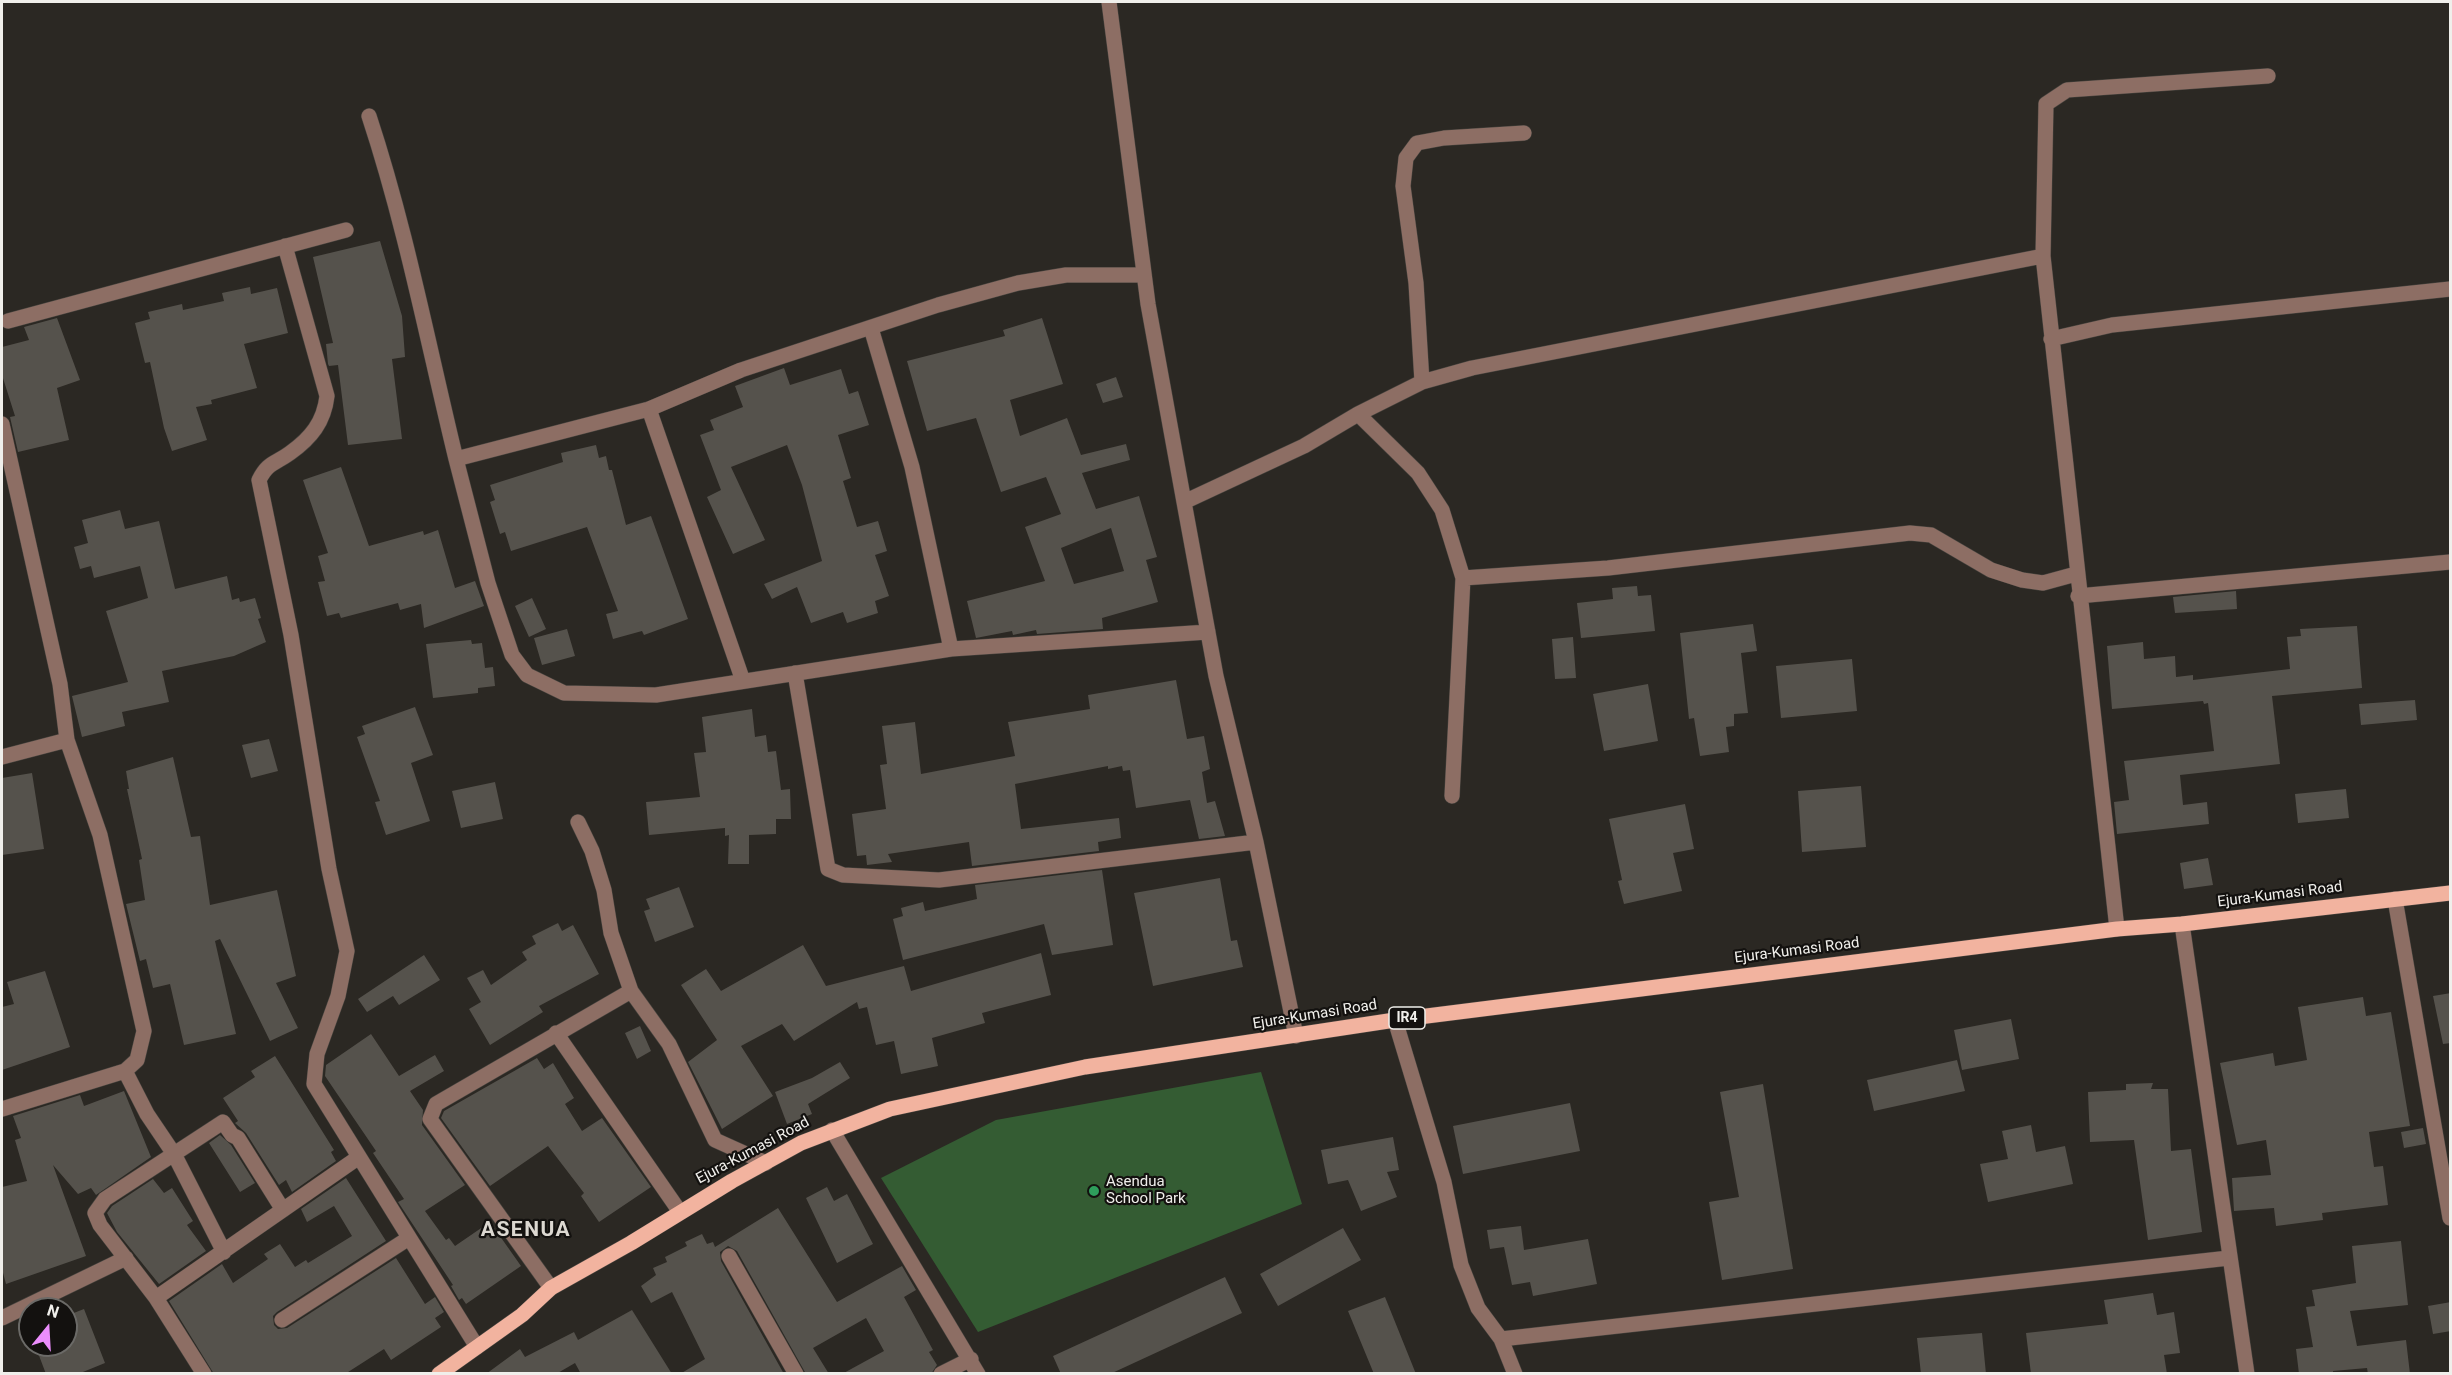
<!DOCTYPE html>
<style>
body{margin:0}
#map{position:relative;width:2452px;height:1375px;overflow:hidden;background:#2b2823;font-family:Roboto,sans-serif}
canvas{display:block}
.frame{position:absolute;inset:0;border:3px solid #f0efeb;pointer-events:none}
.north{position:absolute;left:18px;top:1297px;width:60px;height:60px;box-sizing:border-box;background:#13110f;border:2px solid #6b6a67;border-radius:50%;rotate:18deg;font-size:16px;font-weight:700;line-height:24px;text-align:center;color:#f0efeb}
.north::after{content:'';display:block;margin:auto;width:21px;height:27px;background:#eb8dfc;clip-path:polygon(50% 0,100% 100%,50% 72%,0 100%)}
</style>
<div id="map">
<canvas width="2452" height="1375"></canvas>
<div class="frame"></div>
<div class="north">N</div>
</div>
<script>
const g = document.querySelector('canvas').getContext('2d');
g.lineJoin = 'round';
function fillPath(path, color) { g.fillStyle = color; g.fill(path, 'evenodd'); }
function trace(path, color, width, dash) { g.strokeStyle = color; g.lineWidth = width; g.lineCap = dash ? 'butt' : 'round'; g.setLineDash(dash || []); g.stroke(path); }
function write(font, color, halo, rows, align = 'center') {
  g.font = font + ' Roboto,sans-serif'; g.lineWidth = 4.5; g.setLineDash([]); g.textBaseline = 'middle'; g.strokeStyle = halo; g.fillStyle = color; for (const [text, x, y, turn = 0] of rows) {
    g.save(); g.translate(x, y); g.rotate((+turn || 0) * Math.PI / 180); g.textAlign = isNaN(turn) ? turn : align; if (halo) g.strokeText(text, 0, 0); g.fillText(text, 0, 0); g.restore();
  }
}
const green = new Path2D(`
 M1261,1072L1302,1204L978,1332L881,1178L996,1120Z`);
const building = new Path2D(`
 M380,241L402,316L405,357L392,359L402,439L348,445L338,365L329,366L328,364L326,344L333,343L313,257Z
 M250,287L251,294L277,288L288,333L244,344L257,388L211,400L212,404L196,407L207,440L172,451L164,428L150,362L145,363L135,323L150,319L148,312L182,304L183,310L224,301L222,293Z
 M57,318L80,380L57,388L69,440L18,452L10,417L15,416L2,375V347L29,340L24,327Z
 M1042,318L1063,384L1010,400L1020,436L1067,418L1081,455L1126,444L1130,460L1082,473L1096,509L1139,496L1157,557L1146,560L1158,602L1102,618L1103,629L1037,634L1036,630L1013,635L1012,631L976,638L967,601L1045,581L1025,527L1061,514L1046,477L1001,492L976,418L927,431L907,361L1005,336L1003,330ZM1111,528L1124,571L1074,584L1061,548Z
 M784,368L790,385L841,369L849,394L858,391L869,425L838,435L851,478L843,481L857,527L878,521L887,551L875,555L889,596L875,601L878,613L847,623L843,612L811,623L797,587L772,599L764,584L822,561L802,485L787,445L731,467L765,540L733,554L707,497L721,490L700,435L714,430L710,420L743,407L735,386Z
 M1116,377L1123,397L1103,403L1096,384Z
 M596,445L599,458L606,456L609,470H612L626,525L651,516L688,619L644,635L642,631L613,639L606,614L618,611L587,527L511,551L505,532L500,534L490,502L495,500L490,485L563,462L561,453Z
 M341,467L369,546L423,531L424,535L438,530L455,588L475,581L484,606L424,628L421,604L400,610L398,603L341,618L339,613L327,616L318,582L325,581L318,556L328,553L303,480Z
 M120,510L125,529L159,521L175,589L227,576L232,600L239,598L240,602L255,598L261,618L258,619L266,642L234,656L162,671L169,702L122,712L125,726L82,737L72,696L128,682L106,611L148,598L140,566L94,578L91,566L80,569L74,547L88,543L82,520Z
 M1637,586L1638,596L1651,595L1655,631L1581,638L1577,603L1613,599L1612,588Z
 M2236,591L2237,609L2175,613L2173,597Z
 M532,598L546,629L529,637L515,606Z
 M1753,624L1757,651L1741,653L1748,713L1734,714V726L1726,727L1729,752L1700,756L1694,718L1689,719L1680,633Z
 M2357,626L2362,688L2272,696L2280,764L2180,775L2183,805L2207,802L2209,824L2117,834L2114,802L2129,800L2124,761L2214,751L2208,703L2204,704L2203,701L2112,709L2107,646L2143,642L2144,659L2175,656L2176,677L2193,675V680L2290,669L2287,637L2301,636L2300,629Z
 M567,629L575,656L542,665L534,638Z
 M1573,637L1576,678L1555,679L1552,639Z
 M471,640L472,644L482,643L485,668L493,667L495,686L478,688V693L433,698L426,644Z
 M1852,659L1857,711L1781,718L1776,666Z
 M1176,680L1187,739L1204,736L1210,769L1202,772L1207,803L1215,801L1225,836L1199,839L1190,800L1136,808L1130,770L1123,771L1122,766L1108,769V766L1015,784L1021,829L1119,818L1121,838L1098,842L1099,851L972,866L969,842L888,854L892,862L867,865L866,855L857,856L852,814L886,809L880,765L887,764L882,726L915,722L921,774L1015,756L1008,722L1090,709L1088,695Z
 M1648,684L1658,741L1604,751L1593,694Z
 M2415,700L2417,720L2361,725L2359,704Z
 M415,707L433,755L411,763L430,821L386,835L375,802L380,801L357,737L365,734L362,726Z
 M752,709L755,737L766,735L768,752L776,751L781,790L790,789L791,819H776V834L749,835V864H728L729,835L725,836V828L649,835L646,802L700,797L694,753L706,752L702,717Z
 M269,739L278,771L251,778L242,745Z
 M173,757L191,837L200,836L210,905L277,890L296,976L276,983L298,1028L270,1041L220,939L215,941L236,1034L184,1045L170,984L153,988L146,959L140,961L126,904L145,900L139,860L142,859L127,789H129L126,771Z
 M32,773L44,849L2,855V778Z
 M495,782L503,819L461,828L452,791Z
 M1861,786L1866,847L1802,852L1798,791Z
 M2346,789L2349,818L2298,823L2295,794Z
 M1685,804L1694,849L1673,853L1682,891L1624,904L1618,881L1622,880L1609,819Z
 M2208,858L2213,885L2184,889L2180,863Z
 M1102,870L1113,945L1052,955L1044,924L903,960L893,919L903,916L901,908L923,902L925,911L977,899L975,885Z
 M1220,878L1231,941L1237,940L1243,967L1153,986L1134,893Z
 M679,887L694,927L655,942L644,911L650,909L646,899Z
 M558,923L562,931L573,925L599,974L539,1006L543,1012L490,1045L469,1009L481,1002L467,978L483,970L491,985L527,960L522,952L536,944L532,936Z
 M803,945L826,986L904,966L911,991L1041,953L1051,995L982,1013L985,1023L932,1038L938,1066L901,1074L894,1041L876,1045L867,1007L859,1009L857,1002L794,1041L782,1024L741,1046L773,1096L722,1129L688,1062L717,1040L681,985L706,969L721,991Z
 M424,955L440,980L399,1005L393,996L367,1012L358,999Z
 M45,971L70,1047L2,1070V1007L14,1004L7,982Z
 M2451,993V1043L2443,1044L2433,996Z
 M2363,997L2366,1016L2391,1012L2410,1126L2369,1132L2374,1167L2383,1166L2388,1205L2322,1213L2323,1220L2276,1226L2274,1208L2234,1211L2232,1178L2271,1175L2266,1140L2237,1145L2220,1063L2273,1053L2275,1066L2307,1060L2298,1007Z
 M2011,1019L2019,1059L1962,1070L1954,1030Z
 M640,1026L651,1051L637,1059L625,1033Z
 M371,1034L399,1076L435,1055L444,1071L410,1091L423,1110L422,1125L465,1185L425,1211L446,1240L449,1238L455,1246L490,1222L521,1266L466,1304L462,1298L459,1300L451,1286L453,1285L398,1202L404,1199L373,1153L376,1151L325,1076L326,1065Z
 M275,1056L334,1150L331,1152L336,1161L292,1192L286,1180L279,1185L246,1133L235,1123L238,1121L223,1098L255,1077L251,1071Z
 M537,1058L544,1069L553,1063L574,1098L565,1104L582,1131L602,1118L651,1187L599,1222L581,1196L584,1193L548,1146L490,1186L441,1118L444,1111Z
 M1957,1060L1965,1091L1874,1111L1867,1080Z
 M840,1062L850,1078L808,1104L812,1114L787,1124L775,1092L812,1078Z
 M2153,1083L2151,1089H2168L2171,1151L2191,1149L2202,1232L2148,1240L2134,1140L2090,1142L2088,1092L2126,1090V1084Z
 M1763,1084L1793,1269L1722,1280L1709,1202L1739,1197L1720,1092Z
 M124,1091L151,1157L96,1195L91,1188L78,1194L53,1165L86,1256L6,1284L2,1269V1187L27,1181L15,1140L21,1138L13,1116L80,1095L84,1106Z
 M1570,1103L1580,1151L1463,1174L1453,1126Z
 M2031,1125L2036,1152L2065,1146L2073,1184L1988,1202L1980,1164L2008,1159L2002,1131Z
 M2423,1128L2426,1144L2404,1148L2401,1132Z
 M220,1135L231,1145L255,1183L240,1192L209,1143Z
 M1393,1137L1399,1170L1387,1172L1397,1197L1361,1211L1348,1180L1328,1184L1321,1150Z
 M346,1178L386,1241L277,1312L273,1316L274,1325L278,1329L287,1328L396,1258L425,1304L435,1297L444,1312L435,1318L441,1327L391,1360L384,1349L345,1374H214L169,1301L222,1264L233,1283L268,1259L264,1254L280,1244L295,1267L306,1260L308,1263L352,1236L334,1206L307,1222L301,1209Z
 M153,1179L164,1193L172,1188L193,1221L187,1225L206,1251L159,1284L117,1232L107,1213L112,1206Z
 M827,1187L834,1201L847,1194L873,1244L837,1263L806,1198Z
 M778,1208L837,1302L902,1266L916,1290L904,1297L933,1350L929,1352L937,1365L931,1374H842L884,1351L866,1318L813,1348L829,1374H806L737,1251L728,1246L720,1252L721,1261L784,1374H680L705,1359L672,1292L651,1303L641,1286L656,1275L653,1268L667,1262L665,1257L687,1246L685,1242L702,1234L707,1244L713,1242L715,1247Z
 M1521,1226L1524,1250L1588,1239L1597,1284L1533,1296L1530,1282L1512,1285L1504,1247L1490,1249L1487,1230Z
 M1343,1228L1361,1260L1278,1306L1260,1274Z
 M2401,1241L2408,1305L2350,1311L2357,1346L2406,1340L2410,1374H2368L2367,1368L2333,1371V1374H2299L2296,1349L2313,1347L2306,1307L2315,1306L2312,1290L2356,1283L2352,1246Z
 M1225,1277L1242,1313L1110,1374H1061L1053,1356Z
 M2153,1293L2157,1315L2174,1312L2180,1353L2164,1355L2167,1374H2031L2026,1333L2108,1324L2104,1300Z
 M1385,1297L1416,1374H1374L1348,1311Z
 M2451,1302V1331L2433,1334L2428,1306Z
 M84,1309L105,1363L78,1374H46L35,1345H66V1316Z
 M632,1310L672,1374H581L575,1363L556,1374H486L520,1349L525,1357L574,1332L578,1340Z
 M1982,1333L1986,1374H1921L1917,1338Z`);
const minor = new Path2D(`
 M1109,2L1148,304L1184,502L1216,676L1256,842L1296,1036
 M369,116C406,228 428,344 456,459
 M285,246L327,396C324,422 311,438 290,453C275,464 268,462 259,480L291,635L329,869L347,951L338,996L317,1054L314,1084L477,1347
 M2043,256L1472,368L1422,382L1358,414L1418,473L1442,510L1463,578L1608,568L1910,533L1931,535L1991,570L2022,580L2043,583L2076,574
 M1144,275H1066L1018,283L938,305L741,370L649,409L456,459L488,583L512,655L527,675L564,693L656,695L951,649L1208,632
 M8,321L346,230
 M871,328L912,467L951,649
 M2051,339L2112,325L2450,289
 M1422,382L1416,283L1403,186L1406,158L1417,143L1444,138L1524,133
 M649,409L743,681
 M2,424L60,684L67,740L100,835L144,1031L137,1060L125,1071L2,1109
 M1184,502L1304,446L1358,414
 M2078,596L2450,562
 M795,673L828,869L843,875L939,880L1256,842
 M2,757L67,740
 M1452,796L1463,578
 M578,822L592,851L604,890L611,933L631,991L669,1044L715,1140L766,1163
 M2395,899L2450,1218
 M2182,924L2247,1374
 M2117,929L2043,256L2046,104L2067,90L2268,76
 M1395,1020L1444,1182L1461,1265L1478,1308L1501,1339L1515,1374
 M556,1033L680,1212
 M125,1071L147,1114L174,1154L224,1252
 M832,1130L978,1374
 M729,1256L796,1374
 M551,1288L430,1119L436,1104L631,991
 M156,1298L359,1157
 M2,1318L126,1258
 M282,1320L409,1238
 M1501,1339L2229,1258
 M204,1374L156,1298L100,1225L95,1213L105,1199L223,1122L232,1135L238,1138L283,1210
 M941,1374L971,1359`);
const major = new Path2D(`
 M439,1374L522,1315L551,1288L631,1243L732,1181L801,1143L890,1109L1085,1067L1395,1020L2117,929L2182,924L2450,893`);
const markers = [
 [1094,1191,6,"#2e9e5b"]
];
const shields = [
 [1407,1018,36]
];
const shieldNames = [
 ["IR4",1407,1018]
];
const streetNames = [
 ["Ejura-Kumasi Road",2280,895,-7],
 ["Ejura-Kumasi Road",1797,951,-7],
 ["Ejura-Kumasi Road",1315,1015,-9],
 ["Ejura-Kumasi Road",753,1151,-28]
];
const poiNames = [
 ["Asendua",1106,1182],
 ["School Park",1106,1199]
];
const districtNames = [
 ["ASENUA",526,1231]
];
fillPath(green, '#345c33');
fillPath(building, '#55524c');
trace(minor, '#47443f', 16);
trace(major, '#47443f', 16);
trace(minor, '#8d6e64', 15);
trace(major, '#f2b39f', 15);
for (const [x, y, r, color] of markers) { const dot = new Path2D(); dot.arc(x, y, r, 0, 2 * Math.PI); g.fillStyle = color; g.fill(dot); trace(dot, '#13110f', 2); }
for (const [x, y, w] of shields) { const box = new Path2D(); box.roundRect(x - w / 2, y - 11, w, 22, 4.5); g.fillStyle = '#13110f'; g.fill(box); trace(box, '#f0efeb', 1.5); }
write('bold 14px', '#f0efeb', null, shieldNames);
write('15px', '#f0efeb', '#13110f', streetNames);
write('15px', '#f0efeb', '#13110f', poiNames, 'left');
g.letterSpacing = '1.5px';
write('bold 21px', '#dcd8d1', '#13110f', districtNames);
g.letterSpacing = '0px';
</script>
